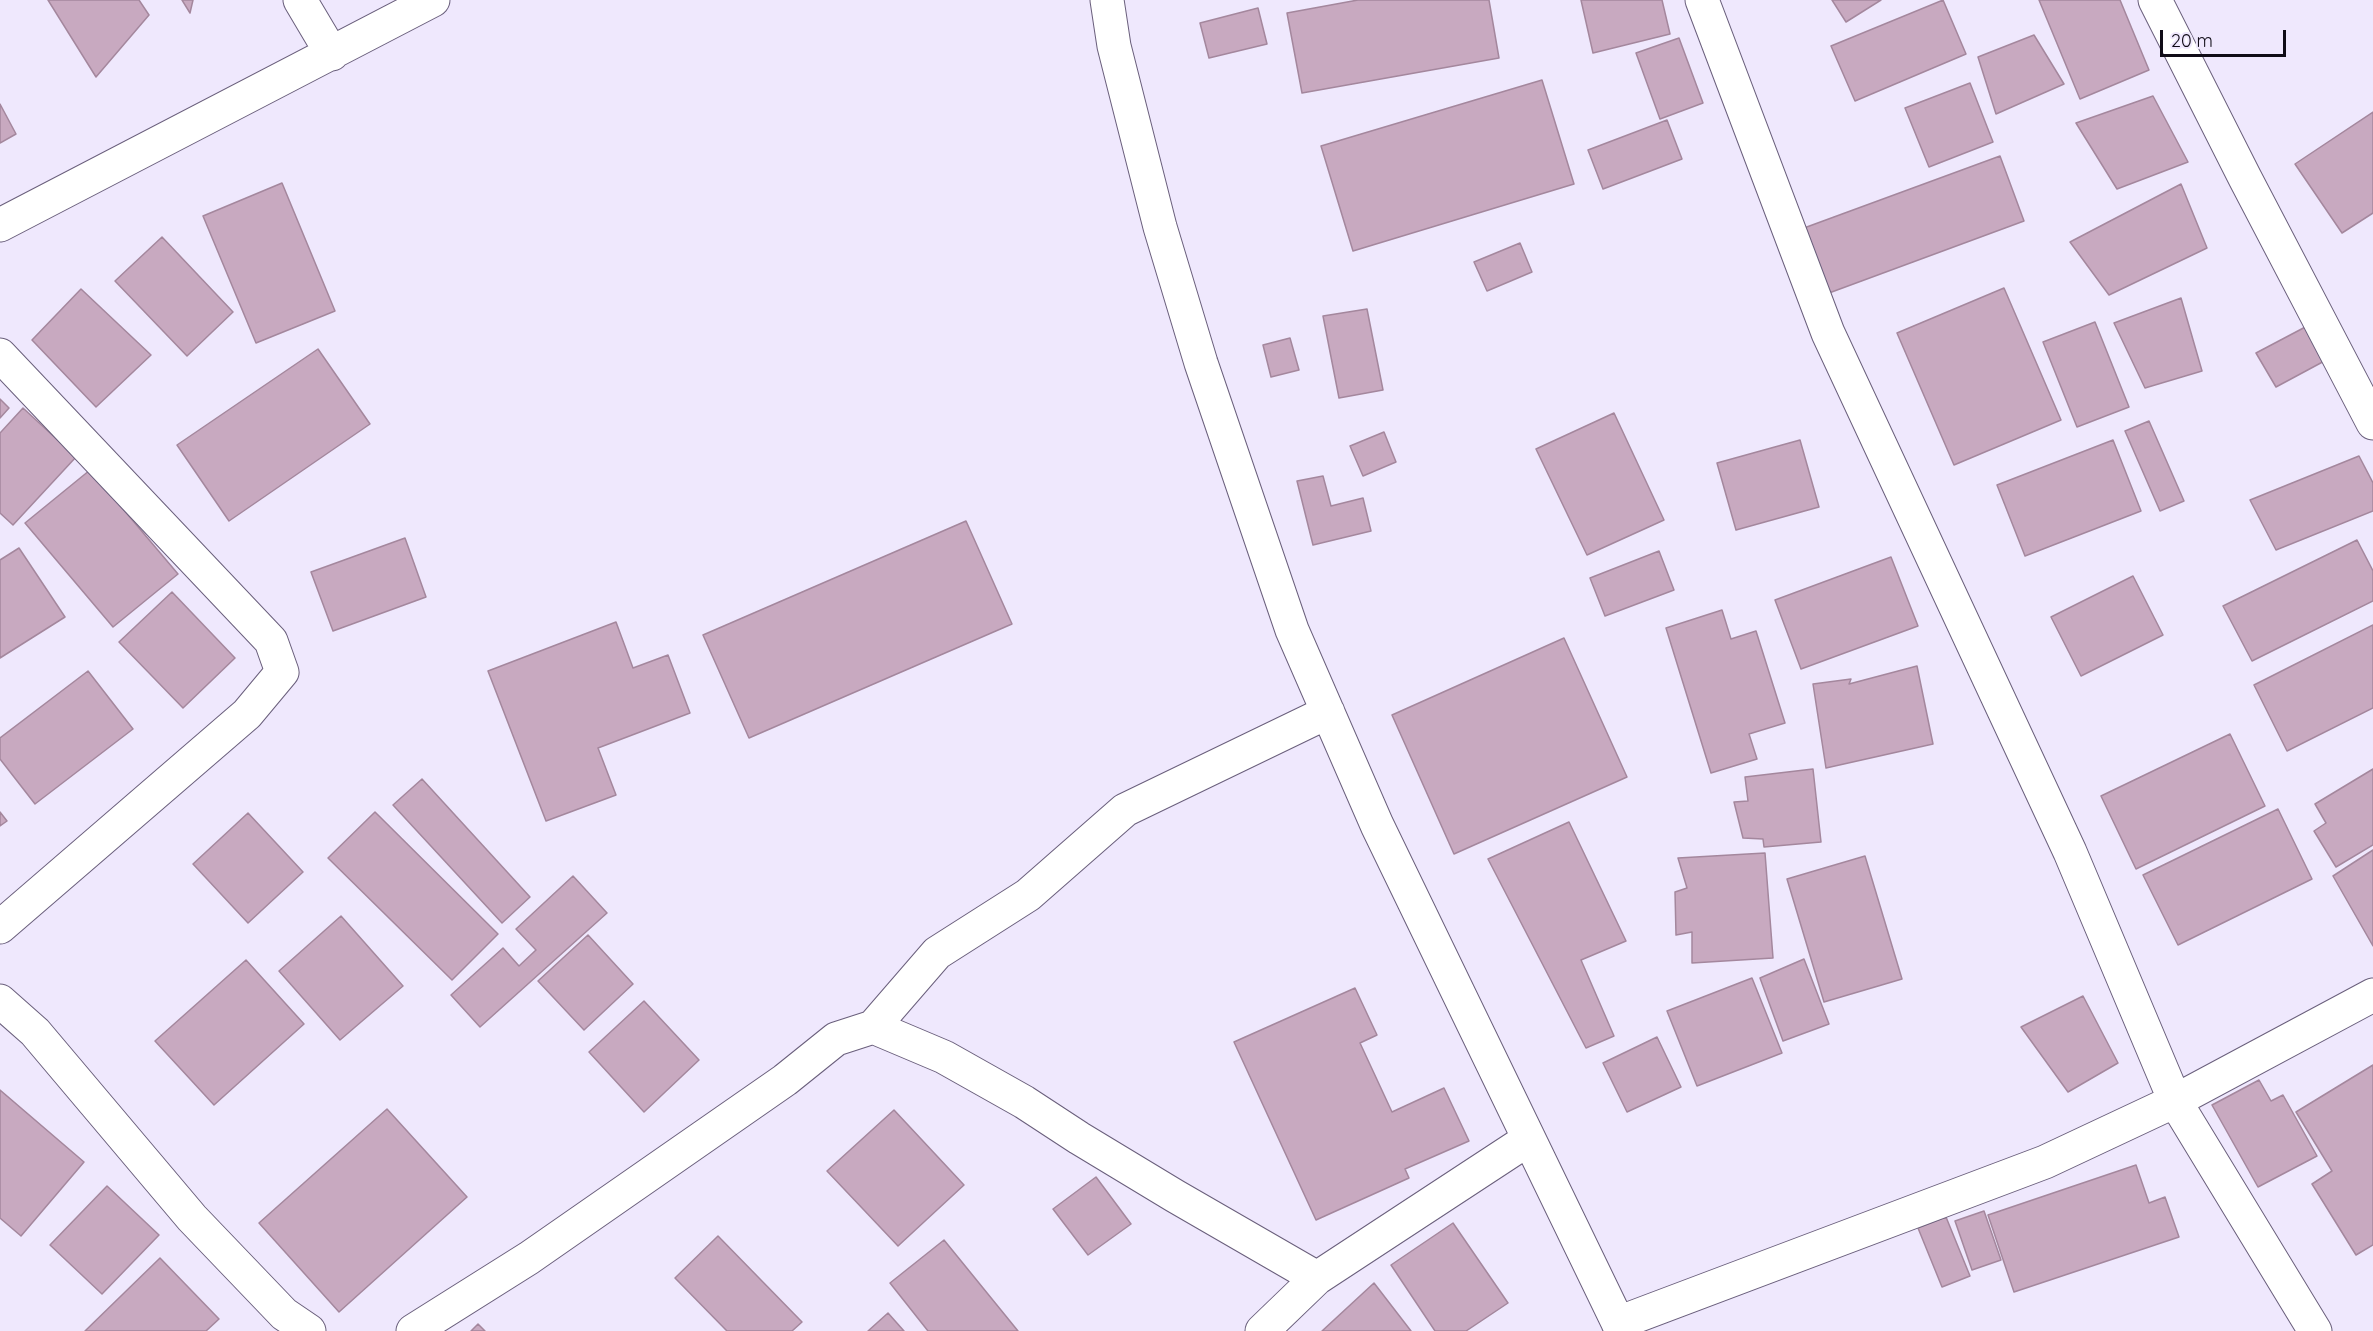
<!DOCTYPE html>
<style>
body{margin:0}
#map{position:relative;width:2373px;height:1331px;overflow:hidden;background:#efe8fd;font-family:Quicksand,sans-serif}
canvas{display:block}
.scale{position:absolute;left:2160px;top:30px;width:126px;height:27px;box-sizing:border-box;border:3px solid #100c17;border-top:0;padding-left:8px;font-size:18px;line-height:21px;white-space:nowrap;color:#100c17;-webkit-text-stroke:4px #efe8fd;paint-order:stroke}
</style>
<div id="map">
<canvas width="2373" height="1331"></canvas>
<div class="scale">20 m</div>
</div>
<script>
const g = document.querySelector('canvas').getContext('2d');
g.lineJoin = 'round';
function fillPath(path, color) { g.fillStyle = color; g.fill(path, 'evenodd'); }
function trace(path, color, width, dash) { g.strokeStyle = color; g.lineWidth = width; g.lineCap = dash ? 'butt' : 'round'; g.setLineDash(dash || []); g.stroke(path); }
const building = new Path2D(`
 M48,0H139L149,15L96,77Z
 M182,0H193L190,13Z
 M1358,0H1489L1499,58L1302,93L1287,13Z
 M1581,0H1662L1670,34L1593,53Z
 M1832,0H1881L1846,22Z
 M1943,0L1966,54L1855,101L1831,46Z
 M2039,0H2120L2149,70L2080,99Z
 M1258,8L1267,44L1209,58L1200,23Z
 M2034,35L2064,84L1996,114L1978,57Z
 M1679,38L1703,103L1660,119L1636,53Z
 M1542,80L1574,184L1353,251L1321,146Z
 M1970,83L1993,142L1929,167L1905,108Z
 M2153,96L2188,162L2117,189L2076,123Z
 M0,104L16,134L0,143Z
 M2373,112V213L2342,233L2295,164Z
 M1667,120L1682,159L1603,189L1588,150Z
 M2000,156L2024,221L1829,293L1804,228Z
 M282,183L335,311L256,343L203,216Z
 M2181,184L2207,248L2109,295L2070,242Z
 M162,237L233,312L187,356L115,281Z
 M1520,243L1532,272L1487,291L1474,262Z
 M2004,288L2061,420L1954,465L1897,333Z
 M81,289L151,355L96,407L32,340Z
 M2181,298L2202,371L2145,388L2114,323Z
 M1367,309L1383,390L1339,398L1323,316Z
 M2095,322L2129,407L2077,427L2043,342Z
 M2311,324L2330,358L2276,387L2256,353Z
 M1290,338L1299,370L1271,377L1263,345Z
 M318,349L370,424L229,521L177,445Z
 M0,399L9,408L0,418Z
 M23,408L76,457L13,525L0,513V433Z
 M1614,413L1664,520L1587,555L1536,449Z
 M2149,421L2184,501L2160,511L2125,431Z
 M1384,432L1396,462L1363,476L1350,446Z
 M1800,440L1819,507L1736,530L1717,463Z
 M2113,440L2141,511L2025,556L1997,485Z
 M2359,456L2373,483V511L2276,550L2250,500Z
 M90,470L178,574L113,627L25,523Z
 M1323,476L1331,506L1363,498L1371,531L1313,545L1297,481Z
 M966,521L1012,624L749,738L703,635Z
 M405,538L426,597L333,631L311,572Z
 M2357,540L2373,571V601L2252,661L2223,606Z
 M19,548L65,617L0,658V560Z
 M1659,551L1674,590L1605,616L1590,578Z
 M1891,557L1918,626L1801,669L1775,600Z
 M2133,576L2163,635L2081,676L2051,617Z
 M172,592L235,658L183,708L119,642Z
 M1722,610L1731,639L1756,631L1785,723L1749,734L1757,759L1711,773L1666,628Z
 M616,622L633,668L668,655L690,713L598,748L616,795L546,821L488,671Z
 M2373,625V708L2287,751L2254,685Z
 M1564,638L1627,777L1454,854L1392,715Z
 M1917,666L1933,744L1826,768L1813,684L1851,679L1849,684Z
 M88,671L133,729L35,804L0,759V738Z
 M2230,734L2265,806L2136,869L2101,796Z
 M1813,769L1821,842L1764,847L1763,839L1743,838L1734,802L1748,801L1745,777Z
 M2373,769V845L2336,867L2314,831L2326,823L2315,804Z
 M422,779L530,897L502,923L393,805Z
 M2278,809L2312,879L2178,945L2143,875Z
 M0,812L7,821L0,826Z
 M375,812L498,934L452,980L328,858Z
 M248,813L303,872L248,923L193,864Z
 M1569,822L1626,941L1581,960L1614,1036L1586,1048L1488,859Z
 M2373,850V946L2333,876Z
 M1765,853L1773,958L1692,963V932L1676,935L1675,892L1687,888L1678,858Z
 M1865,856L1902,979L1824,1002L1787,879Z
 M573,876L607,913L480,1027L451,995L503,948L519,966L536,950L516,929Z
 M341,916L403,986L340,1040L279,971Z
 M588,935L633,984L584,1030L538,981Z
 M1804,959L1829,1024L1783,1041L1760,978Z
 M246,960L304,1024L214,1105L155,1041Z
 M1752,978L1782,1053L1697,1086L1667,1011Z
 M1355,988L1377,1035L1360,1043L1392,1112L1444,1088L1469,1141L1405,1169L1409,1178L1316,1220L1234,1042Z
 M2083,996L2118,1063L2068,1092L2021,1027Z
 M644,1001L699,1060L644,1112L589,1052Z
 M1657,1037L1681,1087L1627,1112L1603,1063Z
 M2373,1065V1245L2356,1255L2312,1184L2332,1171L2296,1112Z
 M2259,1080L2271,1101L2283,1095L2317,1156L2258,1187L2212,1105Z
 M0,1090L84,1162L21,1236L0,1218Z
 M387,1109L467,1197L339,1312L259,1223Z
 M894,1110L964,1185L898,1246L827,1171Z
 M2136,1165L2149,1203L2165,1197L2179,1237L2014,1292L1988,1215Z
 M1096,1177L1131,1224L1088,1255L1053,1209Z
 M107,1186L159,1235L102,1294L50,1245Z
 M1984,1211L2001,1260L1972,1270L1955,1221Z
 M1946,1217L1970,1276L1942,1287L1918,1228Z
 M1453,1223L1508,1303L1466,1331H1435L1391,1265Z
 M718,1236L802,1322L792,1331H727L675,1278Z
 M944,1240L1018,1331H928L890,1283Z
 M160,1258L219,1319L206,1331H85Z
 M1374,1283L1411,1331H1322Z
 M888,1313L904,1331H868Z
 M478,1324L485,1331H471Z`);
const street = new Path2D(`
 M300,0L332,54
 M1107,0L1114,46L1160,227L1201,363L1292,630L1377,825L1622,1331
 M1702,0L1828,333L2070,852L2175,1101L2315,1331
 M2155,0L2245,178L2373,423
 M0,225L433,0
 M0,355L271,641L282,672L247,714L0,927
 M0,1001L35,1032L192,1218L284,1314L309,1331
 M873,1027L937,953L1028,895L1125,810L1328,712
 M1618,1323L2045,1162L2175,1101L2373,995
 M413,1331L529,1258L785,1080L836,1039L873,1027L944,1057L1024,1102L1079,1138L1175,1196L1317,1278
 M1262,1331L1317,1278L1529,1139`);
fillPath(building, '#c8a9c0');
trace(building, '#a4879d', 1.5);
trace(street, '#6a5f7c', 35);
trace(street, '#fff', 33);
</script>
